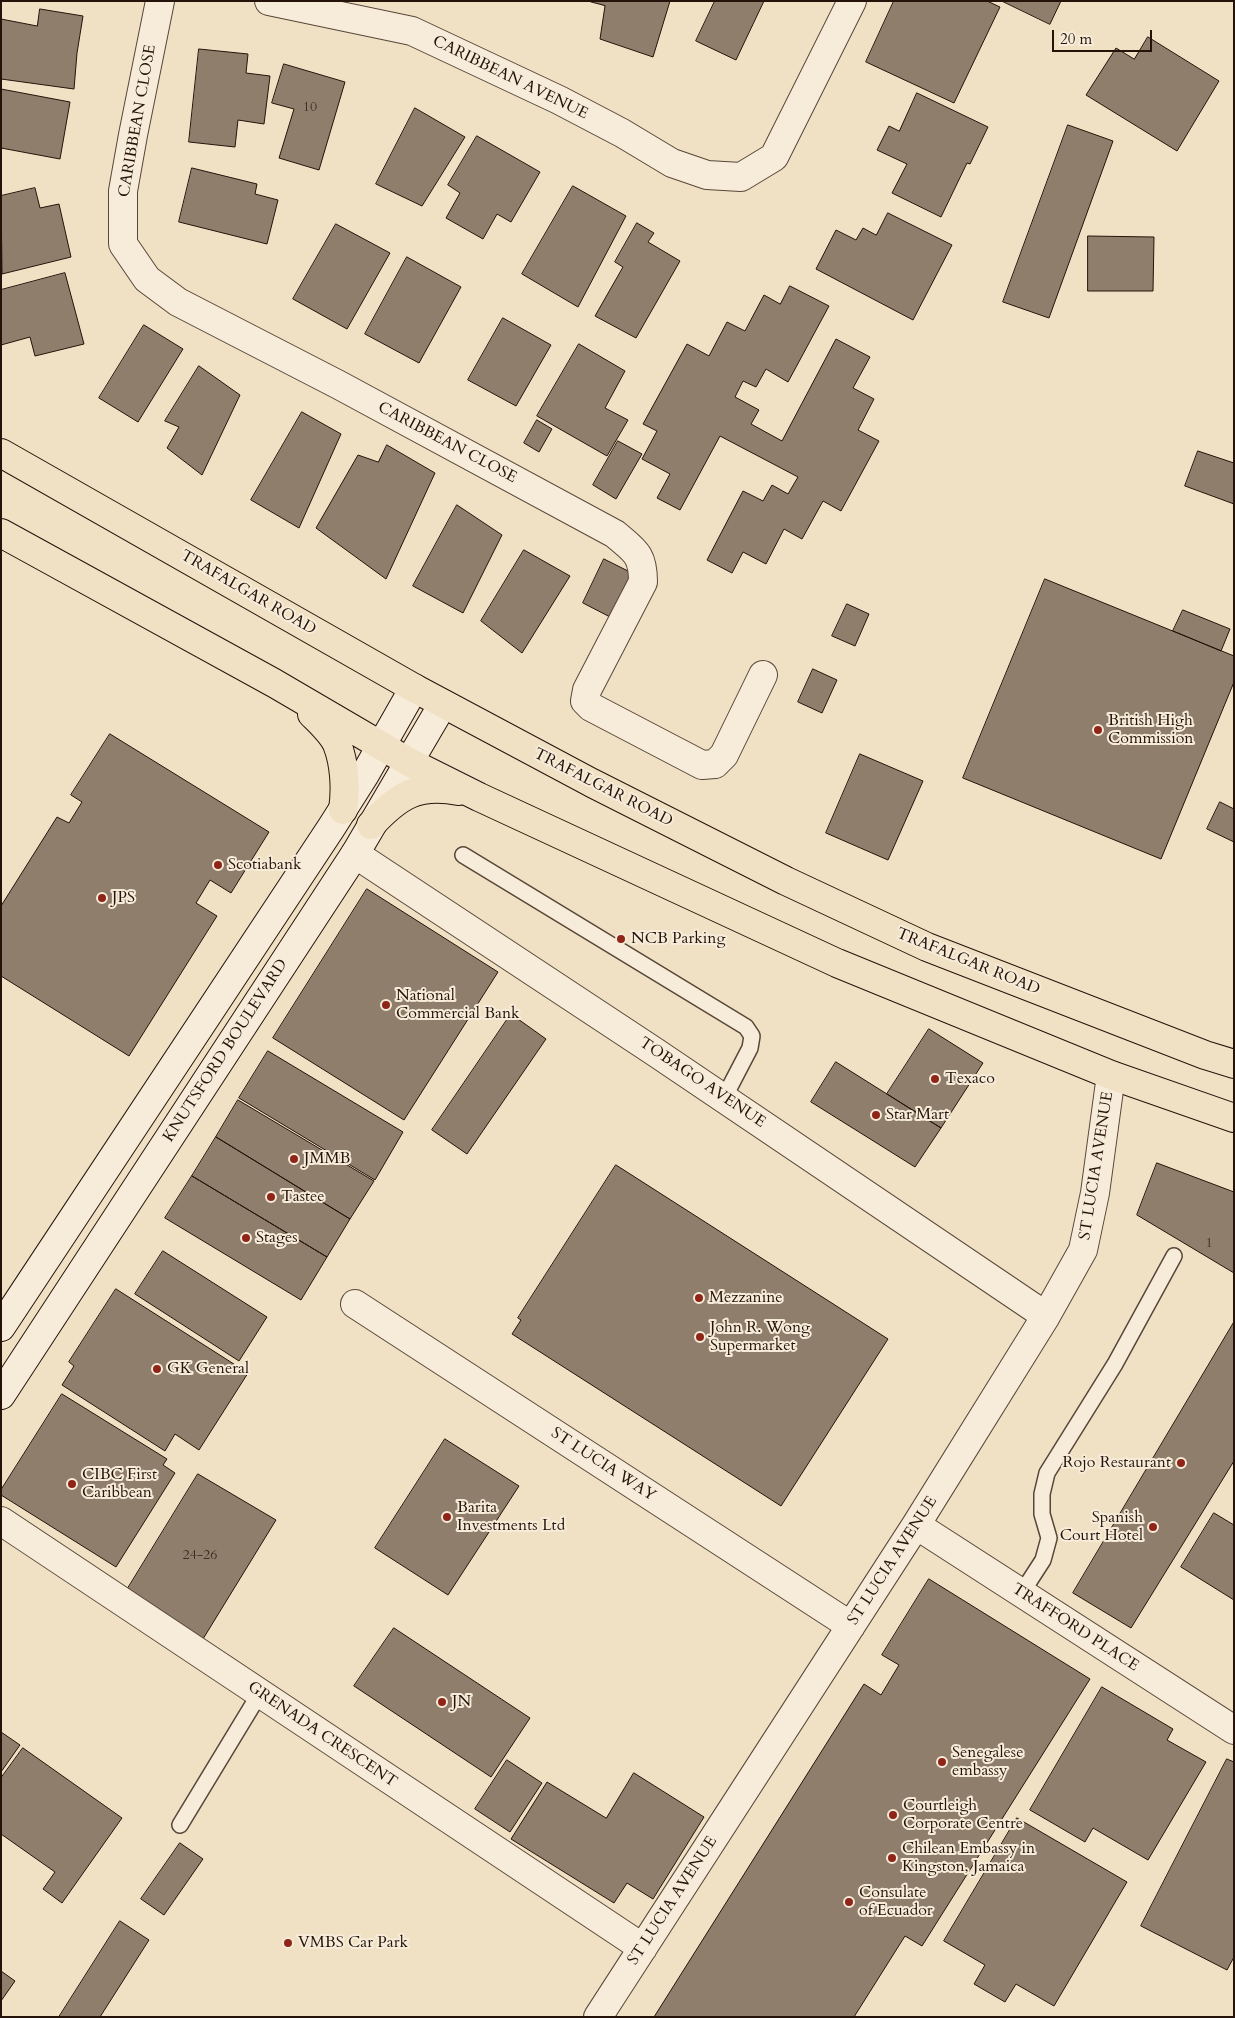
<!DOCTYPE html>
<style>
body{margin:0}
#map{position:relative;width:1235px;height:2018px;overflow:hidden;background:#f1e1c4;font-family:Cardo,serif}
canvas{display:block}
.frame{position:absolute;inset:0;border:2px solid #25130a;pointer-events:none}
.scale{position:absolute;left:1052px;top:30px;width:100px;height:22px;box-sizing:border-box;border:2px solid #25130a;border-top:0;padding-left:6px;font-size:15px;line-height:18px;white-space:nowrap;color:#25130a;-webkit-text-stroke:4px #f6ecd9;paint-order:stroke}
</style>
<div id="map">
<canvas width="1235" height="2018"></canvas>
<div class="frame"></div>
<div class="scale">20 m</div>
</div>
<script>
const g = document.querySelector('canvas').getContext('2d');
g.lineJoin = 'round';
function fillPath(path, color) { g.fillStyle = color; g.fill(path, 'evenodd'); }
function trace(path, color, width, dash) { g.strokeStyle = color; g.lineWidth = width; g.lineCap = dash ? 'butt' : 'round'; g.setLineDash(dash || []); g.stroke(path); }
function write(font, color, halo, rows, align = 'center') {
  g.font = font + ' Cardo,serif'; g.lineWidth = 4; g.setLineDash([]); g.textBaseline = 'middle'; g.strokeStyle = halo; g.fillStyle = color; for (const [text, x, y, turn = 0] of rows) {
    g.save(); g.translate(x, y); g.rotate((+turn || 0) * Math.PI / 180); g.textAlign = isNaN(turn) ? turn : align; if (halo) g.strokeText(text, 0, 0); g.fillText(text, 0, 0); g.restore();
  }
}
const building = new Path2D(`
 M588,1H670L653,57L600,39L605,6Z
 M715,1H764L736,60L696,41Z
 M894,1H987L1000,7L954,103L866,62Z
 M1002,1H1061L1050,24Z
 M40,9L83,16L77,53L74,89L1,79V19L37,26Z
 M1148,37L1219,81L1177,151L1086,95L1116,48L1134,59Z
 M199,49L248,54L246,73L270,76L264,124L238,120L235,147L189,142Z
 M284,64L345,82L319,170L279,158L294,109L272,103Z
 M1,89L70,102L60,159L1,148Z
 M917,93L988,127L970,164L967,163L941,217L892,193L907,164L877,150L889,126L899,131Z
 M415,108L465,137L422,206L376,184Z
 M1068,125L1113,141L1049,318L1003,302Z
 M477,136L540,172L511,222L497,214L483,239L446,218L460,193L448,185Z
 M192,168L257,184L255,194L278,200L267,244L179,222Z
 M573,186L626,216L578,307L522,274Z
 M35,188L40,208L59,204L71,257L2,274L1,196Z
 M888,213L952,245L913,320L816,269L836,230L856,240L863,228L876,235Z
 M637,223L654,233L648,242L680,261L636,338L595,316L623,267L615,262Z
 M336,224L390,253L347,329L293,299Z
 M1088,236L1154,237L1153,291H1088Z
 M407,257L461,287L419,363L365,334Z
 M65,273L84,344L35,356L30,337L1,345V290Z
 M790,286L829,306L788,382L766,369L756,387L743,381L735,397L759,410L751,424L782,441L836,339L870,357L853,388L874,399L858,430L879,441L841,511L823,501L802,539L784,529L766,564L743,552L732,573L707,560L743,491L763,501L772,485L788,494L798,477L720,436L680,510L657,498L670,474L642,459L657,431L643,424L687,344L709,356L727,322L745,331L764,295L780,304Z
 M503,318L551,345L516,406L468,380Z
 M144,325L183,349L138,422L99,398Z
 M579,344L625,371L605,408L628,420L607,456L537,416Z
 M199,366L240,395L202,475L167,448L179,427L165,421Z
 M302,412L341,434L299,528L251,500Z
 M537,420L552,429L539,452L524,443Z
 M618,441L642,454L616,499L593,485Z
 M387,445L435,473L386,579L316,528L358,455L378,462Z
 M1198,451L1234,463V504L1185,486Z
 M457,505L502,535L463,613L413,586Z
 M524,550L570,576L522,653L481,621Z
 M604,559L636,575L614,619L583,603Z
 M1045,579L1234,656V682L1161,859L963,778Z
 M847,604L869,614L855,646L832,636Z
 M1183,610L1230,629L1221,651L1173,631Z
 M813,669L837,680L822,713L798,702Z
 M110,734L269,832L231,893L210,880L196,903L217,916L129,1056L1,976V906L57,817L69,823L82,802L71,795Z
 M860,754L923,781L888,860L826,833Z
 M1220,802L1234,809V842L1207,829Z
 M367,889L498,972L404,1120L273,1038Z
 M511,1014L546,1039L467,1154L432,1130Z
 M929,1029L983,1063L941,1128L887,1094Z
 M268,1051L403,1132L375,1180L239,1098Z
 M836,1062L941,1128L915,1167L811,1102Z
 M238,1100L374,1181L350,1219L216,1137Z
 M216,1137L350,1219L327,1257L192,1176Z
 M1157,1163L1234,1192V1273L1137,1215Z
 M616,1165L888,1339L781,1506L512,1334L521,1320L518,1318Z
 M192,1176L327,1257L301,1300L165,1218Z
 M163,1251L267,1317L239,1361L135,1294Z
 M116,1289L248,1373L199,1450L175,1434L165,1451L62,1385L74,1366L69,1362Z
 M1234,1322V1461L1131,1628L1073,1593Z
 M62,1394L167,1459L163,1465L175,1473L116,1567L1,1495V1490Z
 M445,1439L519,1486L448,1595L375,1548Z
 M198,1474L276,1520L203,1639L125,1593Z
 M1214,1513L1234,1525V1600L1181,1567Z
 M929,1579L1090,1679L922,1946L905,1936L854,2017H654L864,1684L881,1695L899,1665L882,1655Z
 M394,1628L530,1718L491,1777L354,1686Z
 M1102,1687L1173,1729L1167,1740L1206,1762L1148,1860L1093,1828L1085,1842L1030,1810Z
 M1,1732L20,1745L1,1772Z
 M23,1748L122,1818L62,1903L43,1889L55,1872L1,1834V1778Z
 M1227,1759L1234,1762V1957L1227,1970L1141,1926Z
 M507,1760L542,1783L510,1832L475,1809Z
 M634,1773L704,1817L653,1899L627,1883L614,1903L511,1839L547,1782L606,1818Z
 M1017,1818L1127,1882L1054,2006L1016,1984L1005,2002L974,1984L985,1965L944,1941Z
 M180,1843L203,1859L164,1915L141,1899Z
 M120,1921L149,1940L100,2017H59Z
 M1,1971L15,1981L1,2001Z`);
const service = new Path2D(`
 M463,855L746,1027L752,1036L750,1048L724,1098
 M1021,1594L1043,1560L1049,1538L1042,1514V1494L1047,1473L1115,1364L1174,1256
 M180,1825L260,1693`);
const minor = new Path2D(`
 M160,1L133,135L123,191V244L147,279L178,302L339,385L615,534C635,551 643,554 643,582L587,690L585,701L591,707L702,765L715,764L724,755L763,675
 M269,1L412,31L559,100L622,133L672,163L707,175L741,177L774,157L852,1
 M355,854L655,1052L1046,1316
 M355,1304L851,1626
 M1,1521L643,1948
 M916,1525L1234,1730
 M598,2017L916,1525L1046,1316L1083,1250L1095,1193L1111,1075`);
const secondary = new Path2D(`
 M1,1327L331,828L364,776L414,688
 M1,1395L355,854L443,704`);
const primary = new Path2D(`
 M1,453L414,688L592,783L786,881L927,947L1205,1055L1234,1064
 M1,533L274,683L409,762L479,797L837,963L1111,1075L1234,1118
 M312,714C321,723 332,733 337,744C345,764 346,790 343,810
 M371,825C398,796 417,783 459,791`);
const markers = [
 [1098,730,5,"#8f2418"],
 [218,865,5,"#8f2418"],
 [102,898,5,"#8f2418"],
 [621,939,5,"#8f2418"],
 [386,1005,5,"#8f2418"],
 [935,1079,5,"#8f2418"],
 [876,1115,5,"#8f2418"],
 [294,1159,5,"#8f2418"],
 [271,1197,5,"#8f2418"],
 [246,1238,5,"#8f2418"],
 [699,1298,5,"#8f2418"],
 [700,1337,5,"#8f2418"],
 [157,1369,5,"#8f2418"],
 [1181,1463,5,"#8f2418"],
 [72,1484,5,"#8f2418"],
 [447,1517,5,"#8f2418"],
 [1153,1527,5,"#8f2418"],
 [442,1702,5,"#8f2418"],
 [942,1762,5,"#8f2418"],
 [893,1815,5,"#8f2418"],
 [892,1858,5,"#8f2418"],
 [849,1902,5,"#8f2418"],
 [288,1943,5,"#8f2418"]
];
const numberNames = [
 ["10",310,108],
 ["1",1209,1244],
 ["24-26",200,1556]
];
const streetNames = [
 ["CARIBBEAN AVENUE",510,78,26],
 ["CARIBBEAN CLOSE",138,121,-80],
 ["CARIBBEAN CLOSE",447,443,28],
 ["TRAFALGAR ROAD",248,593,30],
 ["TRAFALGAR ROAD",603,788,27],
 ["TRAFALGAR ROAD",968,962,22],
 ["KNUTSFORD BOULEVARD",226,1051,-57],
 ["TOBAGO AVENUE",702,1083,34],
 ["ST LUCIA AVENUE",1097,1166,-81],
 ["ST LUCIA WAY",603,1465,33],
 ["ST LUCIA AVENUE",893,1561,-57],
 ["TRAFFORD PLACE",1075,1628,33],
 ["GRENADA CRESCENT",322,1735,34],
 ["ST LUCIA AVENUE",673,1901,-57]
];
const poiNames = [
 ["British High",1108,721],
 ["Commission",1108,739],
 ["Scotiabank",228,865],
 ["JPS",112,898],
 ["NCB Parking",631,939],
 ["National",396,996],
 ["Commercial Bank",396,1014],
 ["Texaco",945,1079],
 ["Star Mart",886,1115],
 ["JMMB",304,1159],
 ["Tastee",281,1197],
 ["Stages",256,1238],
 ["Mezzanine",709,1298],
 ["John R. Wong",710,1328],
 ["Supermarket",710,1346],
 ["GK General",167,1369],
 ["Rojo Restaurant",1171,1463,"right"],
 ["CIBC First",82,1475],
 ["Caribbean",82,1493],
 ["Barita",457,1508],
 ["Investments Ltd",457,1526],
 ["Spanish",1143,1518,"right"],
 ["Court Hotel",1143,1536,"right"],
 ["JN",452,1702],
 ["Senegalese",952,1753],
 ["embassy",952,1771],
 ["Courtleigh",903,1806],
 ["Corporate Centre",903,1824],
 ["Chilean Embassy in",902,1849],
 ["Kingston, Jamaica",902,1867],
 ["Consulate",859,1893],
 ["of Ecuador",859,1911],
 ["VMBS Car Park",298,1943]
];
fillPath(building, '#8f7e6b');
trace(building, '#25130a', 1);
trace(service, '#584638', 18);
trace(minor, '#584638', 30);
trace(secondary, '#25130a', 30);
trace(primary, '#25130a', 30);
trace(service, '#f6ecd9', 15);
trace(minor, '#f6ecd9', 28);
trace(secondary, '#f6ecd9', 28);
trace(primary, '#f1e1c4', 28);
for (const [x, y, r, color] of markers) { const dot = new Path2D(); dot.arc(x, y, r, 0, 2 * Math.PI); g.fillStyle = color; g.fill(dot); trace(dot, '#f6ecd9', 2); }
write('14px', '#402e22', null, numberNames);
write('16px', '#25130a', '#f6ecd9', streetNames);
write('16px', '#25130a', '#f6ecd9', poiNames, 'left');
</script>
